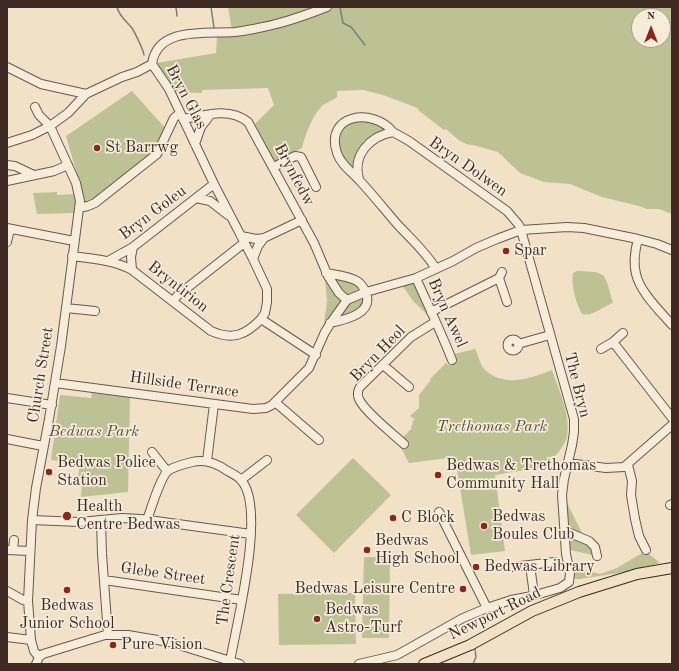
<!DOCTYPE html>
<style>
body{margin:0}
#map{position:relative;width:679px;height:671px;overflow:hidden;background:#f1e1c6;font-family:"Old Standard TT",serif}
canvas{display:block}
.frame{position:absolute;inset:0;border:8px solid #3e2a23;pointer-events:none}
.north{position:absolute;left:631px;top:8px;width:40px;height:40px;box-sizing:border-box;background:#f6ecda;border:1px solid #ac9e91;border-radius:50%;rotate:0deg;font-size:11px;font-weight:700;line-height:16px;text-align:center;color:#3e2a23}
.north::after{content:'';display:block;margin:auto;width:14px;height:18px;background:#8f2418;clip-path:polygon(50% 0,100% 100%,50% 72%,0 100%)}
</style>
<div id="map">
<canvas width="679" height="671"></canvas>
<div class="frame"></div>
<div class="north">N</div>
</div>
<script>
const g = document.querySelector('canvas').getContext('2d');
g.lineJoin = 'round';
function fillPath(path, color) { g.fillStyle = color; g.fill(path, 'evenodd'); }
function trace(path, color, width, dash) { g.strokeStyle = color; g.lineWidth = width; g.lineCap = dash ? 'butt' : 'round'; g.setLineDash(dash || []); g.stroke(path); }
function write(font, color, halo, rows, align = 'center') {
  g.font = font + ' "Old Standard TT",serif'; g.lineWidth = 3.5; g.setLineDash([]); g.textBaseline = 'middle'; g.strokeStyle = halo; g.fillStyle = color; for (const [text, x, y, turn = 0] of rows) {
    g.save(); g.translate(x, y); g.rotate((+turn || 0) * Math.PI / 180); g.textAlign = isNaN(turn) ? turn : align; if (halo) g.strokeText(text, 0, 0); g.fillText(text, 0, 0); g.restore();
  }
}
const green = new Path2D(`
 M228,7H672V214L659,209H647L639,206L602,197L570,184L544,182L520,173L498,152L473,145C463,146 453,135 446,129L444,130L418,110L419,109L415,107L383,95L363,90L337,91V97C332,101 325,103 321,107C312,117 305,135 302,148L277,161L273,159L255,124L274,105L268,88L202,90V93L173,92L164,79L157,63L216,53L217,37L236,34L232,30ZM639,16H663V40H639Z
 M132,91L166,129L150,155L112,186L94,198L85,202L66,136Z
 M365,120L388,128L365,143L354,173C350,167 344,161 340,155C335,145 341,126 352,122C356,121 361,120 365,120Z
 M57,192V195L77,194L76,213L37,214L33,193Z
 M324,266L326,273L350,278L366,292L362,310L330,323L325,332L324,323L327,302Z
 M577,271C610,272 604,274 613,303C603,306 593,317 582,314C576,304 571,285 573,273Z
 M416,278L435,322L413,301L400,282Z
 M475,349C478,354 480,364 484,369C504,388 529,379 552,370C558,388 573,420 566,440C563,448 553,458 548,466L495,475L505,551L471,555L455,457L409,463L401,448L404,444L407,443L403,437L412,428L410,427L413,424L412,422L415,419L410,416L419,408V395L431,380L430,379L446,363L448,365L456,362L454,354Z
 M92,393L130,397L128,492L81,497L82,484H77L80,463L51,460L60,395L91,398Z
 M353,458L391,495L334,553L296,515Z
 M566,501L581,531L597,556L566,549Z
 M642,553L646,555L649,554L660,563L631,571L580,579H574C571,575 572,573 575,568L600,574L617,568Z
 M364,557H390L389,638H362Z
 M355,593L356,644L279,645L278,594Z`);
const stream = new Path2D(`
 M117,7C119,16 126,21 132,28C135,33 143,49 144,55
 M176,7L177,16
 M211,7L214,28
 M340,7L343,23L351,27L365,45
 M485,625L488,620L486,613
 M473,664L476,657L475,649`);
const minor = new Path2D(`
 M152,64L169,89L214,184L253,259L267,289V302L265,313L261,319L316,355
 M152,64C157,26 207,34 235,32C244,31 254,29 263,27C285,23 306,15 327,7
 M7,67L41,84L86,94
 M35,107L39,115L50,126L76,183L80,201L61,346L49,419L36,488L32,520L28,601L31,640L34,651L39,657
 M183,119C206,115 229,107 248,122L314,243L328,276L339,293L347,300
 M393,132C373,107 324,114 337,153C341,165 352,172 360,181C373,195 385,210 398,225C411,239 426,252 436,269
 M7,143L32,135L50,126L68,113L86,94L122,77L137,72L152,64
 M195,144L201,127L211,114
 M7,165L15,166L34,175
 M274,167L295,156L301,157L316,187
 M7,181L54,171L68,165
 M196,198L210,201L228,215
 M79,208L88,206L95,203L157,154L174,118L180,113
 M7,228L74,241
 M241,236L256,239L264,238L302,220
 M638,239C635,250 633,262 636,274C640,292 660,311 672,325
 M7,242L10,229
 M72,256C92,259 114,260 132,270L211,331C232,340 245,336 261,319
 M253,259L258,246L264,238
 M108,261L133,247L214,184
 M132,270L131,257L133,247
 M326,273C336,275 348,276 357,281C362,284 364,288 366,293C374,314 344,320 330,323
 M416,278C428,305 441,332 452,360
 M499,278L507,302
 M173,301L178,295L244,243
 M66,308L95,311
 M431,312L499,278L502,272
 M507.5 345a5.5 5.5 0 1 1 11 0a5.5 5.5 0 1 1-11 0Z
 M613,342L672,418
 M518,344L550,335
 M601,349L613,342L623,333
 M383,365L409,387
 M55,383L253,409L266,408L272,405L309,368L325,332L332,321L347,300L366,292L416,278L453,261L476,248L497,239L521,230L567,227L584,228L638,239L657,244L672,250
 M7,398L52,405
 M275,402L319,440
 M7,439L43,446
 M404,444C393,434 364,411 359,399C357,395 358,390 360,387L411,337L435,322
 M152,452L167,471
 M207,461L214,404
 M568,463L606,468L624,467L672,425
 M628,465L632,481L631,495L635,519L639,536L646,550
 M241,480L267,460
 M670,505L672,504
 M439,512L487,608
 M32,520L80,522L122,518L141,519L251,534
 M101,520L102,554L108,635
 M147,520C151,509 161,475 169,470C176,466 184,464 192,462C204,459 216,463 226,470C231,473 238,476 241,480C267,508 236,625 230,662
 M565,531L589,541L595,547L597,556
 M7,550L30,551
 M13,550L14,540
 M530,565L534,595
 M512,567L555,562
 M104,580L242,600
 M7,591L23,600L28,601
 M7,637L31,640
 M36,664L39,657L43,654L105,635H128L169,642L240,664
 M359,664L397,655L463,618L487,608L511,600L532,596L560,588L569,582L570,573L566,554L562,495L564,479L572,445L574,432V419L521,230L519,225L507,211L409,141L393,132C370,136 352,155 359,179`);
const major = new Path2D(`
 M424,664L470,645L532,611L579,592L637,574L672,568`);
const markers = [
 [97,148,4,"#8f2418"],
 [506,251,4,"#8f2418"],
 [49,472,4,"#8f2418"],
 [438,475,4,"#8f2418"],
 [67,516,5,"#8f2418"],
 [393,518,4,"#8f2418"],
 [484,526,4,"#8f2418"],
 [367,550,4,"#8f2418"],
 [476,567,4,"#8f2418"],
 [463,589,4,"#8f2418"],
 [67,590,4,"#8f2418"],
 [317,619,4,"#8f2418"],
 [113,645,4,"#8f2418"]
];
const streetNames = [
 ["Bryn Glas",186,97,62],
 ["Bryn Dolwen",468,167,35],
 ["Brynfedw",294,175,62],
 ["Bryn Goleu",153,213,-37],
 ["Bryntirion",178,287,38],
 ["Bryn Awel",447,313,66],
 ["Bryn Heol",378,354,-46],
 ["Church Street",41,375,-81],
 ["Hillside Terrace",184,385,8],
 ["The Bryn",577,385,76],
 ["Glebe Street",163,574,8],
 ["The Crescent",229,580,-82],
 ["Newport Road",495,614,-26]
];
const poiNames = [
 ["St Barrwg",105,148],
 ["Spar",514,251],
 ["Bedwas Police",57,463],
 ["Station",57,481],
 ["Bedwas & Trethomas",446,466],
 ["Community Hall",446,484],
 ["Health",76,507],
 ["Centre Bedwas",76,525],
 ["Bedwas",492,517],
 ["Boules Club",492,535],
 ["C Block",401,518],
 ["Bedwas",375,541],
 ["High School",375,559],
 ["Bedwas Library",484,567],
 ["Bedwas Leisure Centre",455,589,"right"],
 ["Bedwas",67,606,"center"],
 ["Junior School",67,624,"center"],
 ["Bedwas",325,610],
 ["Astro-Turf",325,628],
 ["Pure Vision",121,645]
];
const parkNames = [
 ["Trethomas Park",492,427],
 ["Bedwas Park",94,432]
];
fillPath(green, '#bcc293');
trace(stream, '#77827f', 1.5);
trace(minor, '#6b584c', 10);
trace(major, '#3e2a23', 12);
trace(minor, '#f6ecda', 8);
trace(major, '#f1e1c6', 10);
for (const [x, y, r, color] of markers) { const dot = new Path2D(); dot.arc(x, y, r, 0, 2 * Math.PI); g.fillStyle = color; g.fill(dot); trace(dot, '#f6ecda', 1.5); }
write('16px', '#3e2a23', '#f6ecda', streetNames);
write('16px', '#3e2a23', '#f6ecda', poiNames, 'left');
write('italic 16px', '#5e503f', '#f6ecda', parkNames);
</script>
